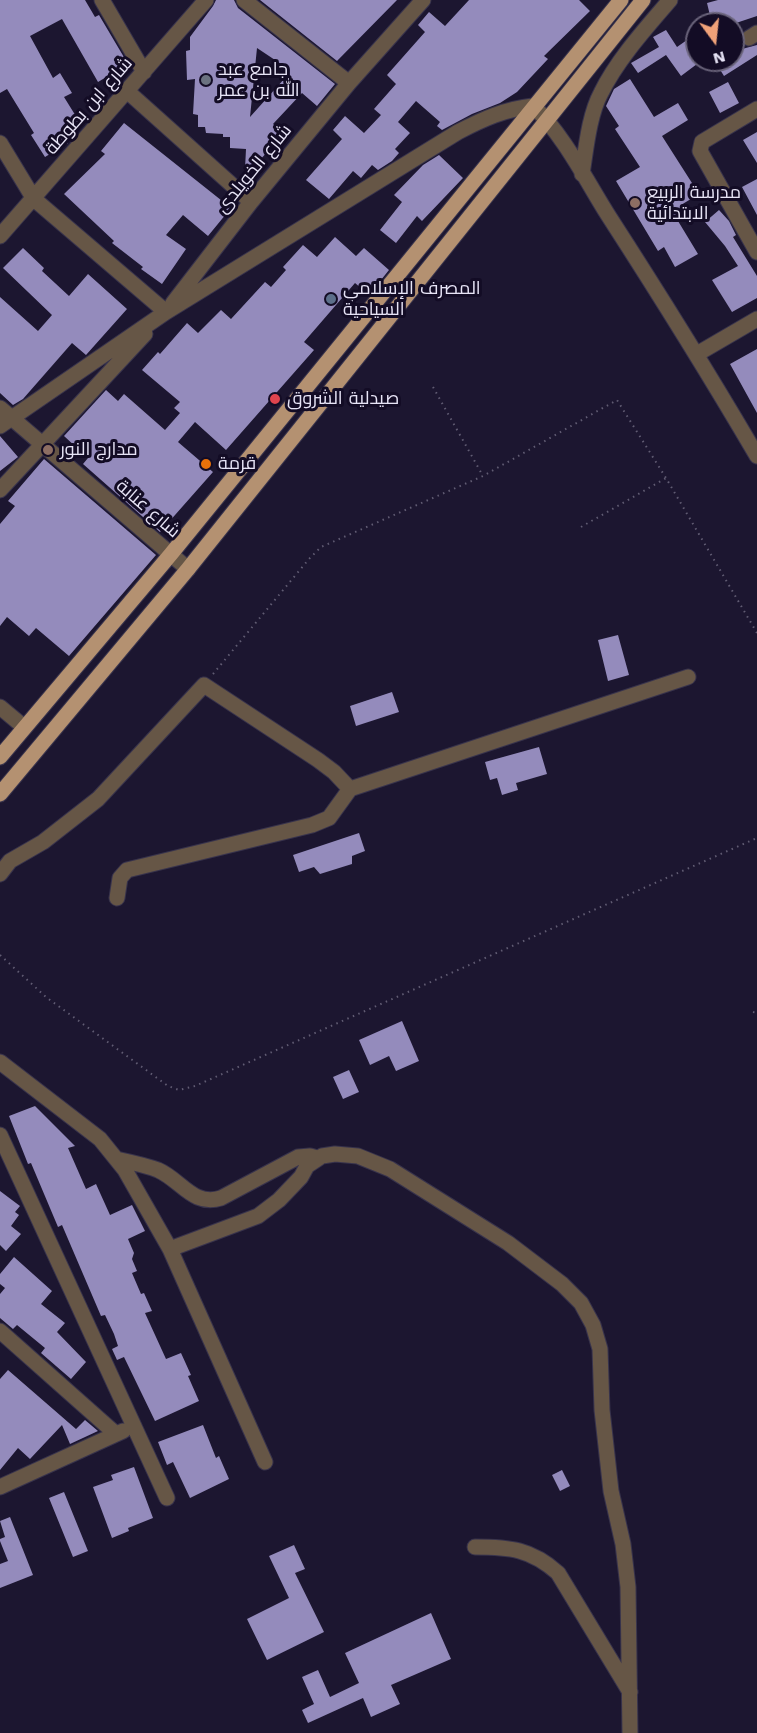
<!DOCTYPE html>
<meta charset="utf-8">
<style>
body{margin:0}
#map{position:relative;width:757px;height:1733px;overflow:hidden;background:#1c1630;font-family:"Work Sans",sans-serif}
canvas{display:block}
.north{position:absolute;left:685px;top:12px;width:60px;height:60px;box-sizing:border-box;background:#130c25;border:2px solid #686279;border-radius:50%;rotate:165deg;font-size:16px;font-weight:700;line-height:24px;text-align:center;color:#e7e4f6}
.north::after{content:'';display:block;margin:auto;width:21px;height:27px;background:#f0a279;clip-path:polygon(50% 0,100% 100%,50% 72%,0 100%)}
</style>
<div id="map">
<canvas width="757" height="1733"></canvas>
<div class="north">N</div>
</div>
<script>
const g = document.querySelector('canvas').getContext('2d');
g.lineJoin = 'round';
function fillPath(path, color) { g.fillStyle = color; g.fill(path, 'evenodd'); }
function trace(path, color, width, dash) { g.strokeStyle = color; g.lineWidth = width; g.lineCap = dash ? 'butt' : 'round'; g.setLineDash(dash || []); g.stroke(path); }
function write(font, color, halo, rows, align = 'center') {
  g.font = font + ' "Work Sans",Cairo,sans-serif'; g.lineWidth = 6; g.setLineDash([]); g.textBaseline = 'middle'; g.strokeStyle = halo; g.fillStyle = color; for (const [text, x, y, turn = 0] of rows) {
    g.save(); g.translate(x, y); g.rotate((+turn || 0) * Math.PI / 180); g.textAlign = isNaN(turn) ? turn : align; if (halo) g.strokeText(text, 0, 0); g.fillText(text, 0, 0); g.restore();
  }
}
const building = new Path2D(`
 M0,0H85L95,17L99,15L128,64L98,82L62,19L30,36L53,78L60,73L72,93L64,97L82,126L64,137L68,143L45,157L31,135L34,133L7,89L0,93Z
 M216,0H234L238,8L335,84L317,106L302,93L273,124L284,133L260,160V171L245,169L246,149L230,148V137H223V134L206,133L205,127H198V115L193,114L195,79L187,80L186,51L190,50V37L213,6ZM257,48L287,68L281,75L285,78L250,117Z
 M260,0H397L337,61Z
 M469,0H579L590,11L544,56L548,59L517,92L500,103L472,114L442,130L437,126L440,122L416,101L398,122L410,133L395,149L399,153L392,161L378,170L372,165L361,178L353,171L329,199L306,180L342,139L333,130L345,116L364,133L381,115L374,109L396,84L387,75L425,32L418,25L429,12L445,26Z
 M718,0H757V16L733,24H712L707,3Z
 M666,30L677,47L687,40L697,55V60L701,61L681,76L666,55L638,73L631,63L659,47L653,37Z
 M733,35L742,49L757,45V55L724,76L714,60H733Z
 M630,79L654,117L678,103L688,120L662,136L699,194L681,205L687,216L678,221L698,254L675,267L664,247L658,251L616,181L640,167L615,129L619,126L606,106L614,89Z
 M728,82L739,103L720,113L709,92Z
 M124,123L231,208L208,236L183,215L166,235L186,249L162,284L141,269L143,267L112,243L114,241L64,194L105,154L101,151Z
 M757,132V163L743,140Z
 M439,155L463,178L422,221L417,216L396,243L380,230L402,202L394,195L423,165Z
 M757,179V215L742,187Z
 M719,210L729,221L736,235L733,237L757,276V298L732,312L712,280L738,266L725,246L705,222Z
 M335,237L356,256L364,248L389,270L369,295L355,283L304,342L314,350L226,450L195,422L178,442L213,472L160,532L83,464L88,458L64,436L106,390L118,401L124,394L165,430L180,413L174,408L180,402L142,370L158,352L160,354L187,323L198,333L221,310L231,319L265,282L271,287L286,270L283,267L303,245L317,257Z
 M23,248L44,268L42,271L69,296L88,274L127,309L86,355L72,343L23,399L13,405L0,393V297L38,331L52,315L3,268Z
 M757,349V413L730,364Z
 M0,436L18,457L0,471Z
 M44,459L156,555L69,656L36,628L29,636L7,617L0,626V524L15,506L8,501Z
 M618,635L629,675L608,681L598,640Z
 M392,692L399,712L356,726L350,706Z
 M539,747L547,774L516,783L518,790L502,795L497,778L490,780L485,762Z
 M359,833L365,851L352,856V864L320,874L314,867L299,872L293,855Z
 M402,1021L419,1061L396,1071L389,1056L370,1065L359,1040Z
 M349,1070L359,1092L343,1099L333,1077Z
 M35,1106L75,1146L68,1148L86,1189L96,1184L110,1215L132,1205L145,1231L128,1239L134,1253L132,1259L137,1271L132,1273L141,1294L144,1293L152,1311L145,1313L166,1359L181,1353L191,1375L188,1376L199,1401L155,1421L124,1357L117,1360L112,1349L118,1346L114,1334L105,1315L101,1316L62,1225L58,1227L31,1163L28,1164L9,1116Z
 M0,1191L20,1206L15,1212L19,1215L11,1226L21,1234L6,1251L0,1245Z
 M14,1257L52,1291L41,1304L65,1323L57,1332L86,1362L71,1379L41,1353L45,1348L17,1325L13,1329L0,1318V1294L5,1288L0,1284V1274Z
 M8,1370L76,1429L85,1420L98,1431L70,1444L62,1425L30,1459L18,1448L0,1470V1379Z
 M203,1425L216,1458L219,1456L229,1479L190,1498L173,1462L167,1465L158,1442Z
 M134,1467L153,1518L128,1528L129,1531L112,1538L93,1487L113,1480L111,1475Z
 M562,1470L570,1486L560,1491L552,1475Z
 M64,1492L88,1551L73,1557L49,1498Z
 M10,1517L33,1575L0,1588V1564L8,1561L0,1541V1539L5,1537L0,1521Z
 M294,1545L305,1569L295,1573L324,1632L267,1660L247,1619L289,1598L269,1556Z
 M431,1613L451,1659L391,1685L400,1704L371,1717L363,1698L308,1723L302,1710L314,1704L302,1677L318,1670L330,1697L359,1683L345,1653Z`);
const path = new Path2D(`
 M433,387L483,476
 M581,527L666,478
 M213,674L309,559L321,547L483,476L617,400L666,478L757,633
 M0,955L46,997L168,1086L179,1090L195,1086L757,838
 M753,1012L757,1013`);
const minor = new Path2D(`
 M102,0L144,72
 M244,0L349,83
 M749,38L757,33
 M127,91L251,202
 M757,109L702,142L700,151L757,252
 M0,143L34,199L166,312
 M582,174C586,149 589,115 601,93C617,60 646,28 670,0
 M0,236L206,0
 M173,303L251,202L349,83L423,0
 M697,354L757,319
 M0,408L188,569
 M0,426L166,312L458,132C483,119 505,109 533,106C563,134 586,180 608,215C659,294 709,374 757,456
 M0,490L145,334
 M0,707L24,727
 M350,789L688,677
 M0,874L10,861L43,842L98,799L204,685L318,760L334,772L350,789L329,818L312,825L127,870L120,878L117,898
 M0,1062L100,1139L125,1170L170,1249L265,1462
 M0,1135L167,1498
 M116,1159C130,1162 145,1165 158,1170C181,1180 193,1207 221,1198L298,1157L310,1156L317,1158
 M170,1249L258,1216L279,1200L301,1177L307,1166L322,1156L335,1154L358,1156L390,1169L508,1243L562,1284L581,1303L593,1325L600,1349L602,1410L611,1491L623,1544L628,1587L630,1733
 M0,1331L116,1434
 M0,1487L123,1431
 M475,1547C510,1547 531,1549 558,1573L630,1692`);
const major = new Path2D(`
 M0,757L171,554L621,0
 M0,794L188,569L643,0`);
const markers = [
 [206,80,6,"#6b7280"],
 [635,203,6,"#8d6e63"],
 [331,299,6,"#5c6f8a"],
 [275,399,6,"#e0444e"],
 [48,450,6,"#8d6e63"],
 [206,464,6,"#e8710a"]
];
const poiNames = [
 ["جامع عبد",218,70],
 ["الله بن عمر",218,91],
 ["مدرسة الربيع",647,193],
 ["الابتدائية",647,214],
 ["المصرف الإسلامي",343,289],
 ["السياحية",343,310],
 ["صيدلية الشروق",287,399],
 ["مدارج النور",60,450],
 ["قرمة",218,464]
];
const streetNames = [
 ["شارع ابن بطوطة",89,106,-49],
 ["شارع الخويلدى",254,169,-51],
 ["شارع عنابة",148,509,41]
];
fillPath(building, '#948bbc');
trace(minor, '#38334c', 17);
trace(major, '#38334c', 17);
trace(path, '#615c73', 2, [1.5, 4.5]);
trace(minor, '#665646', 15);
trace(major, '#b49171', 15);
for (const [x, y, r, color] of markers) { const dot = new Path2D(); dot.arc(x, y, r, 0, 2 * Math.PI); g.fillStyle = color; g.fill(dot); trace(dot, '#130c25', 2); }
write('18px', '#e7e4f6', '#130c25', poiNames, 'left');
write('18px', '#e7e4f6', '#130c25', streetNames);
</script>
